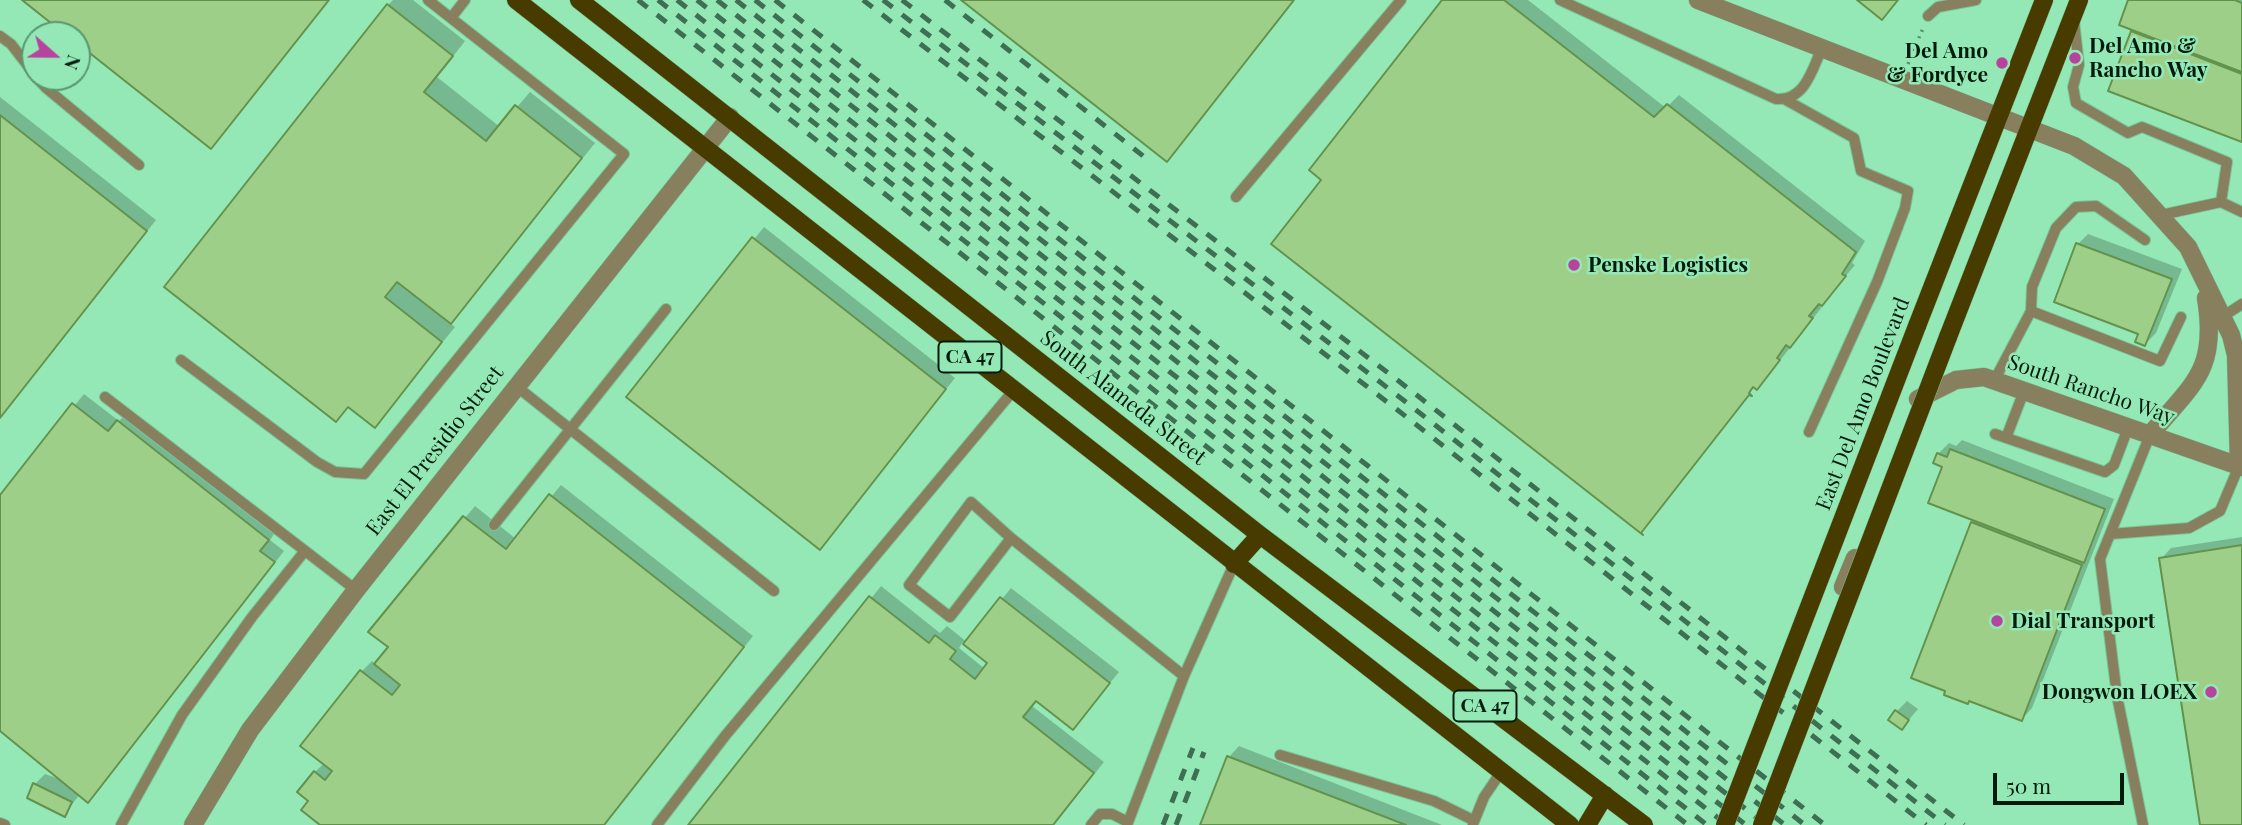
<!DOCTYPE html>
<style>
body{margin:0}
#map{position:relative;width:2242px;height:825px;overflow:hidden;background:#94e8b5;font-family:"Playfair Display",serif}
canvas{display:block}
.north{position:absolute;left:21px;top:21px;width:70px;height:70px;box-sizing:border-box;background:#94e8b5;border:2px solid #5a9671;border-radius:50%;rotate:111deg;font-size:19px;font-weight:700;line-height:28px;text-align:center;color:#021b0c}
.north::after{content:'';display:block;margin:auto;width:24px;height:32px;background:#b6449f;clip-path:polygon(50% 0,100% 100%,50% 72%,0 100%)}
.scale{position:absolute;left:1993px;top:773px;width:131px;height:32px;box-sizing:border-box;border:4px solid #021b0c;border-top:0;padding-left:9px;font-size:21px;line-height:24px;white-space:nowrap;color:#021b0c;-webkit-text-stroke:5px #94e8b5;paint-order:stroke}
</style>
<div id="map">
<canvas width="2242" height="825"></canvas>
<div class="north">N</div>
<div class="scale">50 m</div>
</div>
<script>
const g = document.querySelector('canvas').getContext('2d');
g.lineJoin = 'round';
function fillPath(path, color) { g.fillStyle = color; g.fill(path, 'evenodd'); }
function trace(path, color, width, dash) { g.strokeStyle = color; g.lineWidth = width; g.lineCap = dash ? 'butt' : 'round'; g.setLineDash(dash || []); g.stroke(path); }
function write(font, color, halo, rows, align = 'center') {
  g.font = font + ' "Playfair Display",serif'; g.lineWidth = 5; g.setLineDash([]); g.textBaseline = 'middle'; g.strokeStyle = halo; g.fillStyle = color; for (const [text, x, y, turn = 0] of rows) {
    g.save(); g.translate(x, y); g.rotate((+turn || 0) * Math.PI / 180); g.textAlign = isNaN(turn) ? turn : align; if (halo) g.strokeText(text, 0, 0); g.fillText(text, 0, 0); g.restore();
  }
}
const shadow = new Path2D(`
 M25,0H329L211,147L77,41V35H69Z
 M393,0H413L465,41L437,77L500,127L530,92L595,143L450,323L455,327L374,426L349,406L336,420L388,5Z
 M964,0H1295L1167,160Z
 M1444,0H1528L1666,108L1679,95L1865,241L1852,263L1855,265L1820,306L1822,307L1767,377L1757,388L1755,386L1641,531L1323,179Z
 M2130,0H2242V140L2132,32L2135,29Z
 M0,97L156,220L0,418Z
 M764,227L955,378L820,548L628,397Z
 M2088,234L2182,269L2156,333L2145,344L2078,244Z
 M84,394L119,421L129,411L278,528L270,540L284,551L98,791L88,801L80,794L64,815L35,784L45,774L62,780L0,730V498Z
 M1962,440L2114,499L2032,708L2022,719L1973,523L1976,520L1938,454L1949,443L1956,446Z
 M561,485L753,636L604,825H323L311,801L315,772L324,763L361,672L372,661L376,665L390,647L370,631L475,506L516,539Z
 M2242,537V825H2202L2161,559L2171,548Z
 M881,586L940,633L947,626L967,642L1011,588L1119,672L1073,728L1037,700L1032,706L1104,762L1054,825H690ZM963,642L990,663L985,669L959,648Z
 M1907,701L1918,709L1902,728L1897,711Z
 M1239,746L1442,825H1202L1229,757Z`);
const building = new Path2D(`
 M22,0H329L211,149L77,43V35H66Z
 M961,0H1294L1167,162Z
 M1442,0H1504L1654,117L1667,104L1856,252L1842,274L1846,276L1822,306L1819,304L1809,316L1813,318L1790,348L1786,345L1777,358L1780,360L1757,390L1753,387L1749,393L1752,396L1749,395L1641,533L1643,535L1271,244L1321,180L1309,170Z
 M1857,0H1898L1882,20Z
 M2128,0H2235L2242,3V72L2119,25Z
 M387,4L453,56L424,92L486,141L515,105L582,158L451,324L397,282L385,297L442,342L375,428L348,407L336,422L164,287Z
 M2131,31L2242,74V142L2108,91Z
 M0,115L147,231L0,418Z
 M752,237L946,389L820,550L626,397Z
 M2076,243L2172,279L2145,346L2135,342L2138,334L2054,302Z
 M72,403L108,431L117,420L269,540L260,551L275,562L88,803L0,731V495Z
 M1950,449L2105,509L2084,563L1928,503L1942,467L1933,463L1937,453L1947,457Z
 M549,494L744,647L604,825H320L301,810L308,801L297,792L314,771L325,780L332,771L300,746L360,670L392,695L400,685L374,664L388,647L368,632L463,516L506,549Z
 M1971,522L2082,565L2022,721L1969,701L1968,704L1944,695L1945,691L1911,678Z
 M2242,545V825H2200L2159,558Z
 M869,596L929,643L935,635L956,651L950,659L975,679L987,663L963,644L1000,597L1110,683L1073,730L1036,701L1023,717L1094,773L1053,825H688Z
 M1895,710L1909,720L1902,730L1888,720Z
 M1227,756L1406,825H1200Z
 M33,783L72,802L65,817L27,798Z`);
const path = new Path2D(`
 M1908,64L1924,26`);
const service = new Path2D(`
 M1560,0L1776,99C1805,101 1812,70 1822,48
 M1928,16L1938,7L1976,0
 M451,18L465,0
 M2074,21L2079,65L2073,87L2076,103L2128,133L2142,127L2227,162L2221,202
 M0,36L11,44L35,75
 M36,77L46,88L139,165
 M1786,100L1854,138L1861,171L1908,191L1905,208L1877,282L1809,432
 M1236,197L1401,0
 M2161,215L2221,202L2242,212
 M2031,311L2160,361L2181,317
 M2222,317L2242,304
 M181,360L317,462L335,472L364,474L624,154L428,0
 M1994,381L2031,311L2032,287L2056,228L2076,207L2096,206L2145,240
 M516,386L774,591
 M105,397L356,590
 M1995,434L2105,472L2114,465L2128,428
 M2006,438L2024,391
 M494,525L666,309
 M2110,534L2189,528L2220,511L2239,466
 M1011,538L971,502L909,585L950,617L1011,538L1184,676L1234,564
 M1280,755L1434,801L1473,820
 M0,823L5,825
 M1473,824L1484,797L1501,772
 M121,825L182,715L252,617L304,552
 M657,825L725,736L1013,391
 M1091,825L1100,814H1112L1128,822
 M1127,825L1184,676
 M2143,825L2117,696L2100,559L2150,435`);
const minor = new Path2D(`
 M1918,399L1956,380L1984,377L2239,466
 M1843,587L1855,558
 M193,825L250,730L356,590L730,117`);
const tertiary = new Path2D(`
 M1698,0L2074,146L2124,176L2188,247L2231,335L2236,355L2239,466L2242,467
 M2150,435C2193,383 2218,371 2206,298`);
const primary = new Path2D(`
 M516,0L1570,825
 M579,0L1260,535L1644,825
 M1917,326L2044,0
 M1948,337L2079,0
 M1234,564L1260,535
 M1587,825L1605,795`);
const rail = new Path2D(`
 M638,0L1688,825
 M658,0L1707,825
 M677,0L1727,825
 M697,0L1746,825
 M717,0L1766,825
 M736,0L1785,825
 M755,0L1805,825
 M775,0L1825,825
 M863,0L1395,408L1926,825
 M883,0L1402,399L1945,825
 M902,0L1409,389L1964,825
 M945,0L1147,159
 M1163,825L1193,748
 M1176,825L1204,752`);
const primaryBridge = new Path2D(`
 M1725,825L1917,326
 M1762,825L1948,337`);
const markers = [
 [2075,58,7,"#b6449f"],
 [2002,63,7,"#b6449f"],
 [1574,265,7,"#b6449f"],
 [1997,621,7,"#b6449f"],
 [2211,692,7,"#b6449f"]
];
const shields = [
 [970,357,63],
 [1485,706,63]
];
const shieldNames = [
 ["CA 47",970,357],
 ["CA 47",1485,706]
];
const poiNames = [
 ["Del Amo &",2089,46],
 ["Rancho Way",2089,70],
 ["Del Amo",1988,51,"right"],
 ["& Fordyce",1988,75,"right"],
 ["Penske Logistics",1588,265],
 ["Dial Transport",2011,621],
 ["Dongwon LOEX",2197,692,"right"]
];
const streetNames = [
 ["South Rancho Way",2091,390,19],
 ["South Alameda Street",1123,398,38],
 ["East Del Amo Boulevard",1863,404,-69],
 ["East El Presidio Street",435,451,-52]
];
fillPath(shadow, '#0003');
fillPath(building, '#9ecf88');
trace(building, '#63924d', 2);
trace(service, '#7ac397', 12);
trace(minor, '#7ac397', 19);
trace(tertiary, '#7ac397', 19);
trace(primary, '#7ac397', 19);
trace(path, '#56916d', 3.5, [2, 5]);
trace(service, '#877f5d', 10);
trace(minor, '#877f5d', 18);
trace(tertiary, '#877f5d', 18);
trace(primary, '#483b00', 18);
trace(rail, '#3e6f52', 5, [12, 12]);
trace(primaryBridge, '#7ac397', 19, []);
trace(primaryBridge, '#483b00', 18);
for (const [x, y, r, color] of markers) { const dot = new Path2D(); dot.arc(x, y, r, 0, 2 * Math.PI); g.fillStyle = color; g.fill(dot); trace(dot, '#94e8b5', 2.5); }
for (const [x, y, w] of shields) { const box = new Path2D(); box.roundRect(x - w / 2, y - 15.5, w, 31, 5); g.fillStyle = '#94e8b5'; g.fill(box); trace(box, '#021b0c', 2); }
write('bold 19px', '#021b0c', null, shieldNames);
write('bold 21px', '#021b0c', '#94e8b5', poiNames, 'left');
write('21px', '#021b0c', '#94e8b5', streetNames);
</script>
